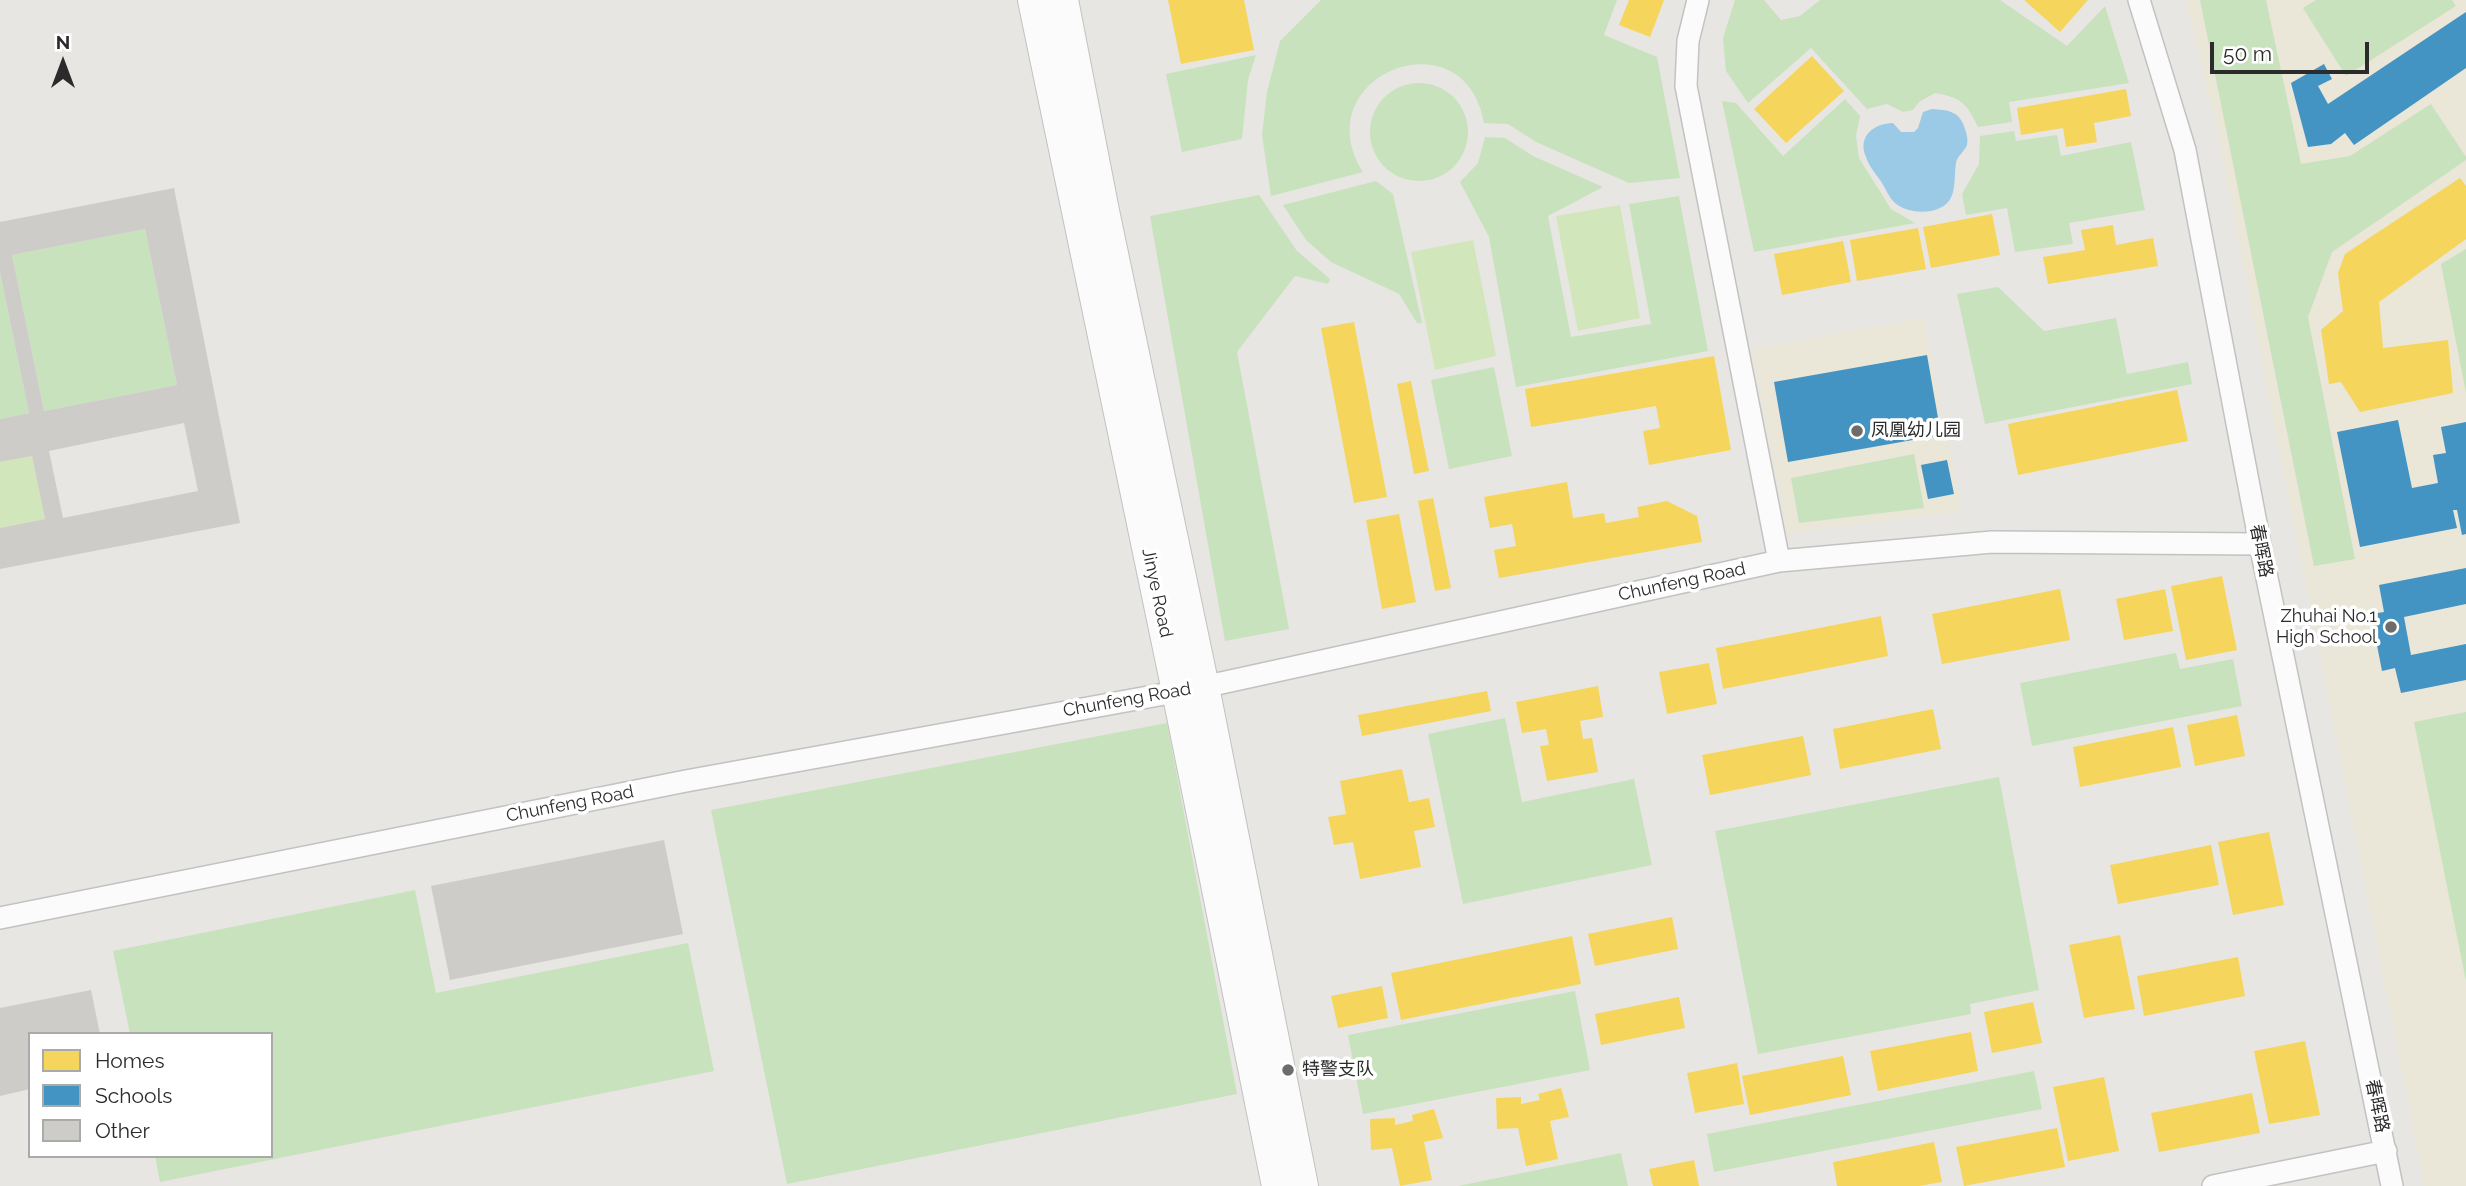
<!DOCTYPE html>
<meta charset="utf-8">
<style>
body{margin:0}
#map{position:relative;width:2466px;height:1186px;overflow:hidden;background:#e8e6e2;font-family:Raleway,sans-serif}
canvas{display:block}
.legend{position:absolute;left:28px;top:1032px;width:245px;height:126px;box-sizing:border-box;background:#fff;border:2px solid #aaa;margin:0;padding:9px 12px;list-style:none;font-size:21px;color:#2b2b2b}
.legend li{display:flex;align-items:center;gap:14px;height:35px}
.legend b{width:35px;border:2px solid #aaa}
.north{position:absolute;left:28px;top:28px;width:70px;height:70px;-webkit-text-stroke:5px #fff;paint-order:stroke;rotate:0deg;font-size:19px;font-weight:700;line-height:28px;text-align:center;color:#2b2b2b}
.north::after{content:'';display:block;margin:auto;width:24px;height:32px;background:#2b2b2b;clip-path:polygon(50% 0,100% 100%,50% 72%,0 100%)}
.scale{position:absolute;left:2210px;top:42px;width:159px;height:32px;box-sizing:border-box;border:4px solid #2b2b2b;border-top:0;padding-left:9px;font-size:21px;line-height:24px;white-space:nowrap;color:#2b2b2b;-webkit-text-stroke:5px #fff;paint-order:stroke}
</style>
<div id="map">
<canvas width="2466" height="1186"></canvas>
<ul class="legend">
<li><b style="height:19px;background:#f6d55c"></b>Homes</li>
<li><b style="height:19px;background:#4393c3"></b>Schools</li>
<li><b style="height:19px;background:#cdccc8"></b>Other</li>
</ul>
<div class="north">N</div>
<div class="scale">50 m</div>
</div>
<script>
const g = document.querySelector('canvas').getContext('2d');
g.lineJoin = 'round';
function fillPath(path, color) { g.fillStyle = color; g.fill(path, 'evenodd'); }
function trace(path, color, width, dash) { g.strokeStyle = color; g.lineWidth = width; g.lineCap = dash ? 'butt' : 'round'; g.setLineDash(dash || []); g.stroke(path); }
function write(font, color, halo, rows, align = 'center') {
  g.font = font + ' Raleway,"Noto Sans SC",sans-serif'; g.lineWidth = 7; g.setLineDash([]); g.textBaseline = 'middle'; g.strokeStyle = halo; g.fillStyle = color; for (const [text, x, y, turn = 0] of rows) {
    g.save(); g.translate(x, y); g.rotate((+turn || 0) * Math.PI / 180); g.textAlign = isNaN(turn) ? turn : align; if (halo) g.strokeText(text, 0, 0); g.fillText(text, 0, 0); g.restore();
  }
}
const education = new Path2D(`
 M2186,0H2466V1186H2424L2216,127Z
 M1924,318L1962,512L1787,533L1751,349Z`);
const green = new Path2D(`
 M1321,0H1617L1604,35L1657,57L1680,178L1629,183L1536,142L1508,124L1484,123C1465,12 1303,75 1363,172L1271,196L1262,135L1267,92L1280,41Z
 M1735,0H1764L1781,20L1800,16L1820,0H2000L2067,46L2105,6L2129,83L2009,102L2012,122L1978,127C1966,102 1961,98 1935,93L1919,102L1913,110L1903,112L1887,104L1867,109L1811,48L1748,103L1726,71L1723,38Z
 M2200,0H2266L2301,164L2350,156L2431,104L2466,157V160L2332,252L2308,317L2355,559L2314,566Z
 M2316,0H2452L2456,6L2346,76L2303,8Z
 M1256,55L1248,80L1242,139L1182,152L1166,74Z
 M1370 132a49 49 0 1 1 98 0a49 49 0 1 1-98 0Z
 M1845,99L1860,116L1856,136L1859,158L1891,209L1915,223L1754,252L1722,101L1736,103L1783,156Z
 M2014,131L2016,141L2057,135L2061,156L2131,142L2145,210L2069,223L2073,244L2015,252L2007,208L1966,215L1962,194L1979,164L1980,136Z
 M1485,137L1505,138L1533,156L1603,187L1548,216L1571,337L1651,324L1629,204L1679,196L1708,351L1516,387L1489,237L1460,182L1478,163Z
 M1376,181L1393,194L1422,323H1417L1399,294L1331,262L1306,240L1283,205Z
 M1259,195L1297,251L1330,279L1328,284L1295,276L1237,352L1289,629L1225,641L1150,216Z
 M145,229L177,385L44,411L12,255Z
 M2466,249V393L2441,264Z
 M0,272L29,413L0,419Z
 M1998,287L2044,331L2116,318L2127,374L2188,362L2192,384L1985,424L1957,294Z
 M1494,367L1512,456L1449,469L1431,380Z
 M1914,454L1924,508L1799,523L1791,478Z
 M2176,653L2180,669L2233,659L2242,706L2032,746L2020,683Z
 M2466,712V981L2414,722Z
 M1505,718L1522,802L1634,779L1652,865L1463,904L1428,734Z
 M1167,723L1237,1094L787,1184L711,810Z
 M1999,777L2039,990L1970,1004L1971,1014L1758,1054L1715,831Z
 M415,890L436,993L688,943L714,1071L160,1182L155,1156H271V1034H130L113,951Z
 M1575,991L1590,1070L1363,1114L1348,1035Z
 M2034,1071L2042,1109L1714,1172L1707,1134Z
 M1621,1153L1628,1186H1458Z`);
const pitch = new Path2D(`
 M1620,205L1640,318L1578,331L1556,216Z
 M1473,240L1496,356L1435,370L1411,252Z
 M32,456L45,519L0,528V462Z`);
const water = new Path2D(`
 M1932,109C1948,110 1960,111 1965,129C1967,134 1968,140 1967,145C1965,151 1957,156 1956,163C1953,184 1959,205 1931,211C1919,213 1905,211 1895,203C1889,198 1885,187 1880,180C1875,173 1869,166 1866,157C1857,137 1874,123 1893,123L1901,132H1914L1918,128L1923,112Z`);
const homes = new Path2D(`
 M1168,0H1244L1254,50L1181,64Z
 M1629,0H1664L1650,37L1619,25Z
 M2024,0H2088L2060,32Z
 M1812,56L1844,91L1786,143L1754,109Z
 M2126,89L2131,116L2094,123L2097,142L2066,147L2063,128L2021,135L2017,108Z
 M2460,178L2466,186V239L2379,302L2383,348L2448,340L2453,393L2360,412L2341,382L2329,384L2321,330L2343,311L2338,273L2345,254Z
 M1992,214L2000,255L1931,268L1923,227Z
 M2113,225L2116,245L2153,238L2158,266L2048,284L2043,257L2085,250L2081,230Z
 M1918,228L1926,269L1857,281L1850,240Z
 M1843,241L1851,282L1782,295L1774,254Z
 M1354,322L1387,497L1354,503L1321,328Z
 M1714,356L1731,450L1649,465L1643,431L1660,428L1656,406L1531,427L1525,389Z
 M1411,381L1429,471L1414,474L1397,384Z
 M2177,390L2188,441L2018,475L2008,424Z
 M1567,482L1573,518L1604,513L1606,523L1639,517L1637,507L1667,501L1697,516L1702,542L1499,578L1494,550L1516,546L1512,524L1490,528L1484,497Z
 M1433,498L1451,588L1435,591L1418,501Z
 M1399,514L1416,602L1382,609L1366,520Z
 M2222,576L2237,650L2186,660L2171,586Z
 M2060,589L2070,640L1942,664L1932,614Z
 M2165,589L2173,631L2124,640L2116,599Z
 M1881,616L1888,656L1723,689L1716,648Z
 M1709,663L1717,704L1667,714L1659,672Z
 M1598,686L1603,717L1580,721L1583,739L1592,738L1598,772L1547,781L1540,746L1549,745L1546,729L1522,733L1516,702Z
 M1487,691L1491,711L1362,736L1358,715Z
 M1933,709L1941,749L1840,769L1833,729Z
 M2237,715L2245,756L2195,766L2187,725Z
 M2173,727L2181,767L2080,787L2073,747Z
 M1803,736L1811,775L1710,795L1702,755Z
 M1402,769L1409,802L1429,798L1435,827L1414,831L1421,867L1360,879L1353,842L1334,845L1328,817L1346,814L1340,781Z
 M2269,832L2284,905L2233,915L2218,842Z
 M2211,845L2219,885L2118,904L2110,865Z
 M1672,917L1678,949L1595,966L1588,934Z
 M2120,935L2135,1009L2084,1018L2069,945Z
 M1572,936L1581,984L1401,1020L1391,973Z
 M2238,957L2245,996L2144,1016L2137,976Z
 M1382,986L1388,1018L1338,1028L1331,996Z
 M1679,997L1685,1028L1601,1045L1595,1014Z
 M2033,1002L2042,1043L1992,1053L1984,1012Z
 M1971,1032L1978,1071L1878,1091L1870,1051Z
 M2305,1041L2320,1115L2269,1124L2254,1051Z
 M1843,1056L1851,1095L1750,1115L1742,1076Z
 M1737,1063L1744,1104L1695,1113L1687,1073Z
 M2104,1077L2119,1151L2068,1161L2053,1087Z
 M1561,1088L1569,1117L1550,1121L1558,1159L1526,1166L1518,1128L1497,1129L1496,1098L1521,1097V1104L1540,1100L1538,1094Z
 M2252,1093L2260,1133L2159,1152L2151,1113Z
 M1434,1109L1443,1138L1424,1142L1432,1180L1400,1186L1392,1148L1371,1150L1370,1119L1395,1118V1125L1413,1121L1412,1115Z
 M2057,1128L2065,1167L1964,1186L1956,1147Z
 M1934,1142L1942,1182L1919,1186H1837L1833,1162Z
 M1694,1160L1699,1186H1653L1649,1169Z`);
const schools = new Path2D(`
 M2466,12V68L2354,145L2345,133L2331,144L2308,147L2291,83L2324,64L2332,79L2318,86L2328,104Z
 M1927,355L1941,435L1788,462L1774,382Z
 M2398,420L2412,488L2438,483L2433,455L2446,453L2441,427L2466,422V534L2462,535L2457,510H2453L2457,528L2360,547L2337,432Z
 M1947,460L1954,494L1928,499L1921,465Z
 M2466,568V604L2404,617L2411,655L2466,644V680L2401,693L2395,668L2382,671L2371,614L2384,612L2379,585Z`);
const building = new Path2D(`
 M174,188L240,523L0,569V528L45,519L32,456L0,462V419L29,413L0,272V222ZM145,229L177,385L44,411L12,255ZM184,423L198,491L63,518L49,451Z
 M664,840L683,934L450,980L431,886Z
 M91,990L100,1034H30V1089L0,1096V1008Z`);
const minor = new Path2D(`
 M1698,0L1688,41L1686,86L1779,561
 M2139,0L2185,150L2260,544L2392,1186
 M0,918L686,781L1203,687L1779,561L1992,542L2260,544
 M2213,1186L2386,1151`);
const secondary = new Path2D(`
 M1034,0L1178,691L1278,1186
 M1062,0L1103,211L1203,687L1302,1186`);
const markers = [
 [1857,431,7,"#6d6c6b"],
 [2391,627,7,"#6d6c6b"],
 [1288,1070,7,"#6d6c6b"]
];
const poiNames = [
 ["凤凰幼儿园",1871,431],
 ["Zhuhai No.1",2377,617,"right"],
 ["High School",2377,638,"right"],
 ["特警支队",1302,1070]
];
const streetNames = [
 ["春晖路",2261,551,79],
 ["Chunfeng Road",1682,582,-12],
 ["Jinye Road",1157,593,78],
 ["Chunfeng Road",1127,700,-10],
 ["Chunfeng Road",570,804,-11],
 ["春晖路",2377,1106,78]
];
fillPath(education, '#eae6d8');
fillPath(green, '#c8e2bd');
fillPath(pitch, '#d1e6ba');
fillPath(water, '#9acae6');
fillPath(homes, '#f6d55c');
fillPath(schools, '#4393c3');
fillPath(building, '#cdccc8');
trace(minor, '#c2c2c2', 24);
trace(secondary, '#c2c2c2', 34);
trace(minor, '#fcfbfb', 21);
trace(secondary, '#fcfbfb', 32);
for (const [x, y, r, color] of markers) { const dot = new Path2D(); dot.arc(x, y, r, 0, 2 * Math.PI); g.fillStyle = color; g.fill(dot); trace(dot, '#fff', 2.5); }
write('18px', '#2b2b2b', '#fff', poiNames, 'left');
write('18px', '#2b2b2b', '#fff', streetNames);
</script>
